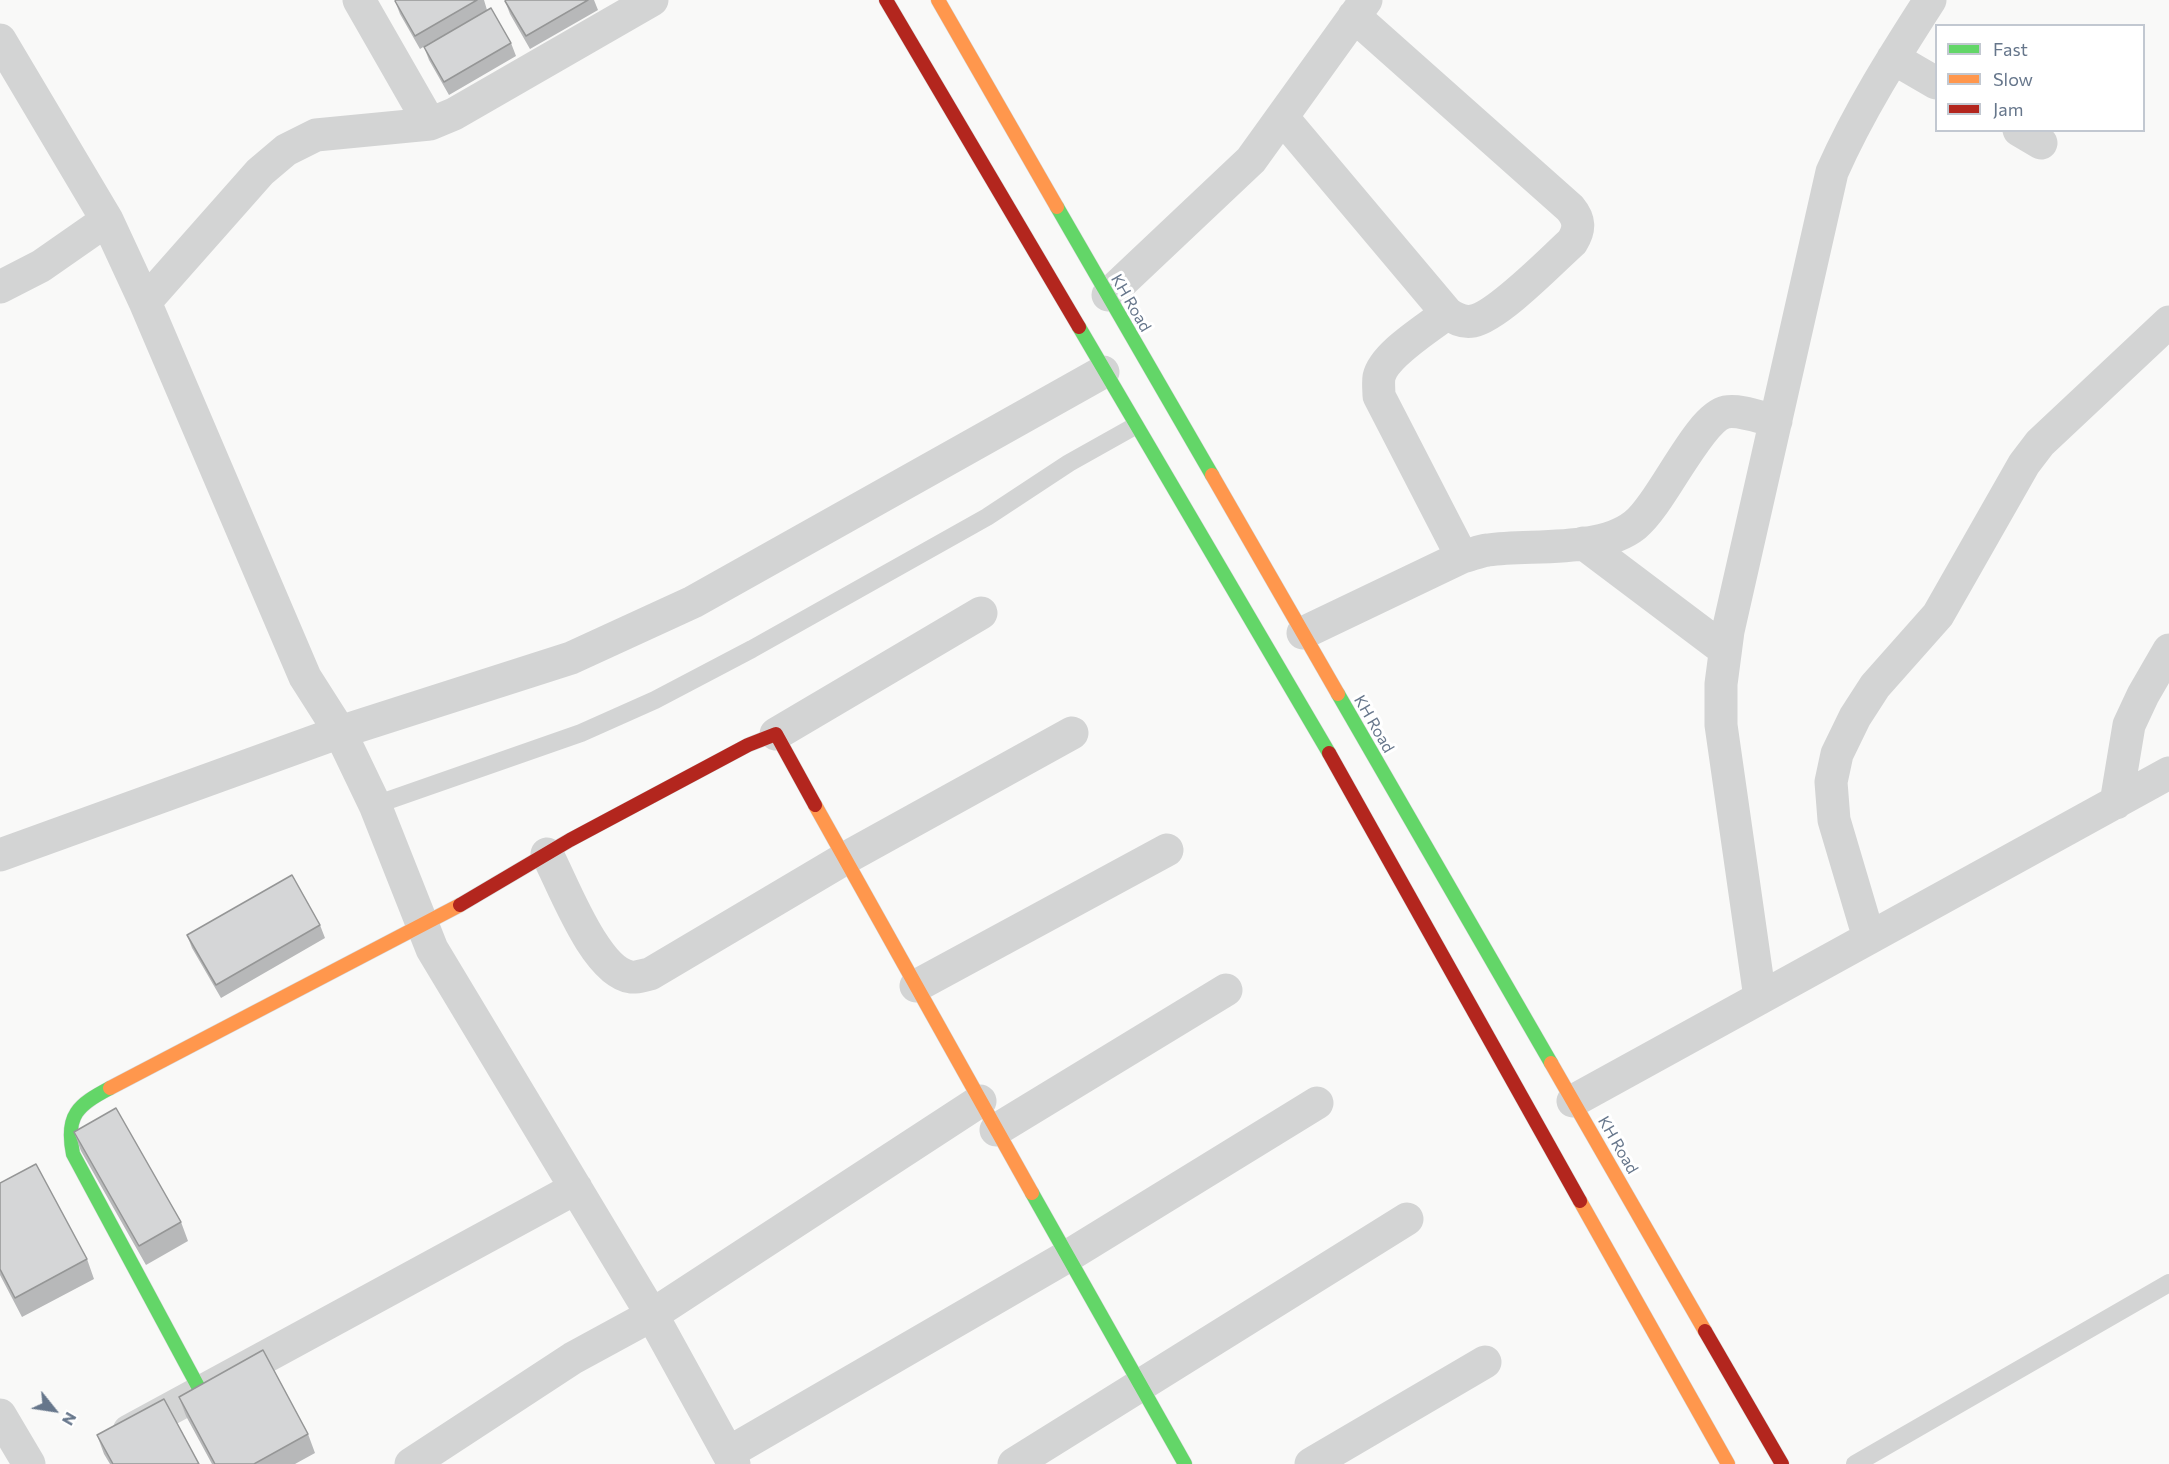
<!DOCTYPE html>
<style>
body{margin:0}
#map{position:relative;width:2169px;height:1464px;overflow:hidden;background:#f9f9f8;font-family:Commissioner,sans-serif}
canvas{display:block}
.legend{position:absolute;left:1935px;top:24px;width:210px;height:108px;box-sizing:border-box;background:#fff;border:2px solid #c2c8d1;margin:0;padding:8px 10px;list-style:none;font-size:18px;color:#66768b}
.legend li{display:flex;align-items:center;gap:12px;height:30px}
.legend b{width:30px;border:2px solid #c2c8d1}
.north{position:absolute;left:24px;top:1380px;width:60px;height:60px;-webkit-text-stroke:4px #fff;paint-order:stroke;rotate:120deg;font-size:16px;font-weight:700;line-height:24px;text-align:center;color:#66768b}
.north::after{content:'';display:block;margin:auto;width:21px;height:27px;background:#66768b;clip-path:polygon(50% 0,100% 100%,50% 72%,0 100%)}
</style>
<div id="map">
<canvas width="2169" height="1464"></canvas>
<ul class="legend">
<li><b style="height:8px;background:#63d668"></b>Fast</li>
<li><b style="height:8px;background:#ff974d"></b>Slow</li>
<li><b style="height:8px;background:#b3261e"></b>Jam</li>
</ul>
<div class="north">N</div>
</div>
<script>
const g = document.querySelector('canvas').getContext('2d');
g.lineJoin = 'round';
function trace(path, color, width, dash) { g.strokeStyle = color; g.lineWidth = width; g.lineCap = dash ? 'butt' : 'round'; g.setLineDash(dash || []); g.stroke(path); }
function fillPath(path, color) { g.fillStyle = color; g.fill(path, 'evenodd'); }
function write(font, color, halo, rows, align = 'center') {
  g.font = font + ' Commissioner,sans-serif'; g.lineWidth = 6; g.setLineDash([]); g.textBaseline = 'middle'; g.strokeStyle = halo; g.fillStyle = color; for (const [text, x, y, turn = 0] of rows) {
    g.save(); g.translate(x, y); g.rotate((+turn || 0) * Math.PI / 180); g.textAlign = isNaN(turn) ? turn : align; if (halo) g.strokeText(text, 0, 0); g.fillText(text, 0, 0); g.restore();
  }
}
const lane = new Path2D(`
 M375,805L581,733L655,700L752,649L987,517L1069,463L1135,426
 M1855,1464L2169,1283`);
const street = new Path2D(`
 M359,0L430,124L454,114L652,0
 M0,40L107,220L145,302L305,677L340,732L375,805L432,949L652,1315L734,1464
 M1893,58L1936,83
 M1282,117L1447,313C1455,319 1463,323 1473,321C1498,316 1551,261 1572,242C1580,229 1580,220 1570,208L1354,16
 M2019,130L2041,143
 M0,287L41,266L107,220
 M1108,295L1251,160L1366,0
 M145,302L260,172L286,150L316,135L430,124
 M1447,313C1429,328 1384,354 1379,377C1378,383 1379,391 1379,396L1462,557
 M1583,543L1725,650
 M1303,633L1462,557C1471,555 1479,551 1488,550C1532,544 1600,553 1635,525C1663,502 1698,418 1726,412C1739,409 1762,418 1776,421
 M776,734L981,613
 M2116,803L2129,725L2143,695L2169,650
 M547,854C563,884 595,972 631,977C636,978 644,975 650,974L844,859L1072,733
 M0,855L340,732L571,658L693,602L1103,372
 M1869,938L1834,820L1831,782L1837,754L1855,717L1875,686L1938,615L2024,464L2040,443L2169,322
 M916,986L1167,850
 M1760,998L1721,725V684L1728,631L1832,172C1859,111 1894,56 1930,0
 M1573,1101L2169,773
 M996,1130L1226,990
 M0,1415L29,1464
 M129,1431L576,1188
 M728,1453L1068,1256L1317,1103
 M411,1464L573,1358L652,1315L980,1101
 M1014,1464L1407,1219
 M1311,1464L1485,1362`);
const fast = new Path2D(`
 M1057,207L1212,475
 M1079,327L1329,753
 M1338,694L1551,1063
 M110,1088C78,1105 65,1115 73,1154L201,1392
 M1032,1193L1185,1464`);
const slow = new Path2D(`
 M938,0L1057,207
 M1212,475L1338,694
 M815,805L1032,1193
 M1551,1063L1705,1331
 M110,1088L460,905
 M1580,1201L1728,1464`);
const jam = new Path2D(`
 M886,0L1079,327
 M1329,753L1580,1201
 M460,905L570,840L748,745L776,734L815,805
 M1705,1331L1782,1464`);
const wall = new Path2D(`
 M396,0H484L487,10L511,43L516,56L449,95L429,60L424,47L436,39L420,49L400,14L395,1Z
 M506,0H594L598,10L530,49L510,14L505,1Z
 M320,925L325,938L221,998L192,948L187,935Z
 M74,1132L181,1222L188,1241L146,1265L81,1151Z
 M0,1183L87,1259L94,1279L22,1317L0,1275Z
 M179,1397L308,1434L315,1453L295,1464H212L186,1416Z
 M97,1435L199,1464H110L104,1454Z`);
const building = new Path2D(`
 M396,0H477L415,36L395,1Z
 M506,0H588L526,36L505,1Z
 M491,8L511,43L444,82L424,47Z
 M292,875L320,925L216,985L187,935Z
 M116,1108L181,1222L139,1246L74,1132Z
 M36,1164L87,1259L15,1298L0,1269V1183Z
 M263,1350L308,1434L254,1464H215L179,1397Z
 M164,1399L199,1464H113L97,1435Z`);
const streetNames = [
 ["KH Road",1131,303,60],
 ["KH Road",1374,724,60],
 ["KH Road",1618,1145,60]
];
trace(fast, '#d5d7d8', 15);
trace(slow, '#d5d7d8', 15);
trace(jam, '#d5d7d8', 15);
trace(lane, '#d3d4d4', 18);
trace(street, '#d3d4d4', 33);
trace(fast, '#63d668', 14);
trace(slow, '#ff974d', 14);
trace(jam, '#b3261e', 14);
fillPath(wall, '#b7b8b9');
fillPath(building, '#d5d6d7');
trace(building, '#959696', 1.5);
write('16px', '#66768b', '#fff', streetNames);
</script>
